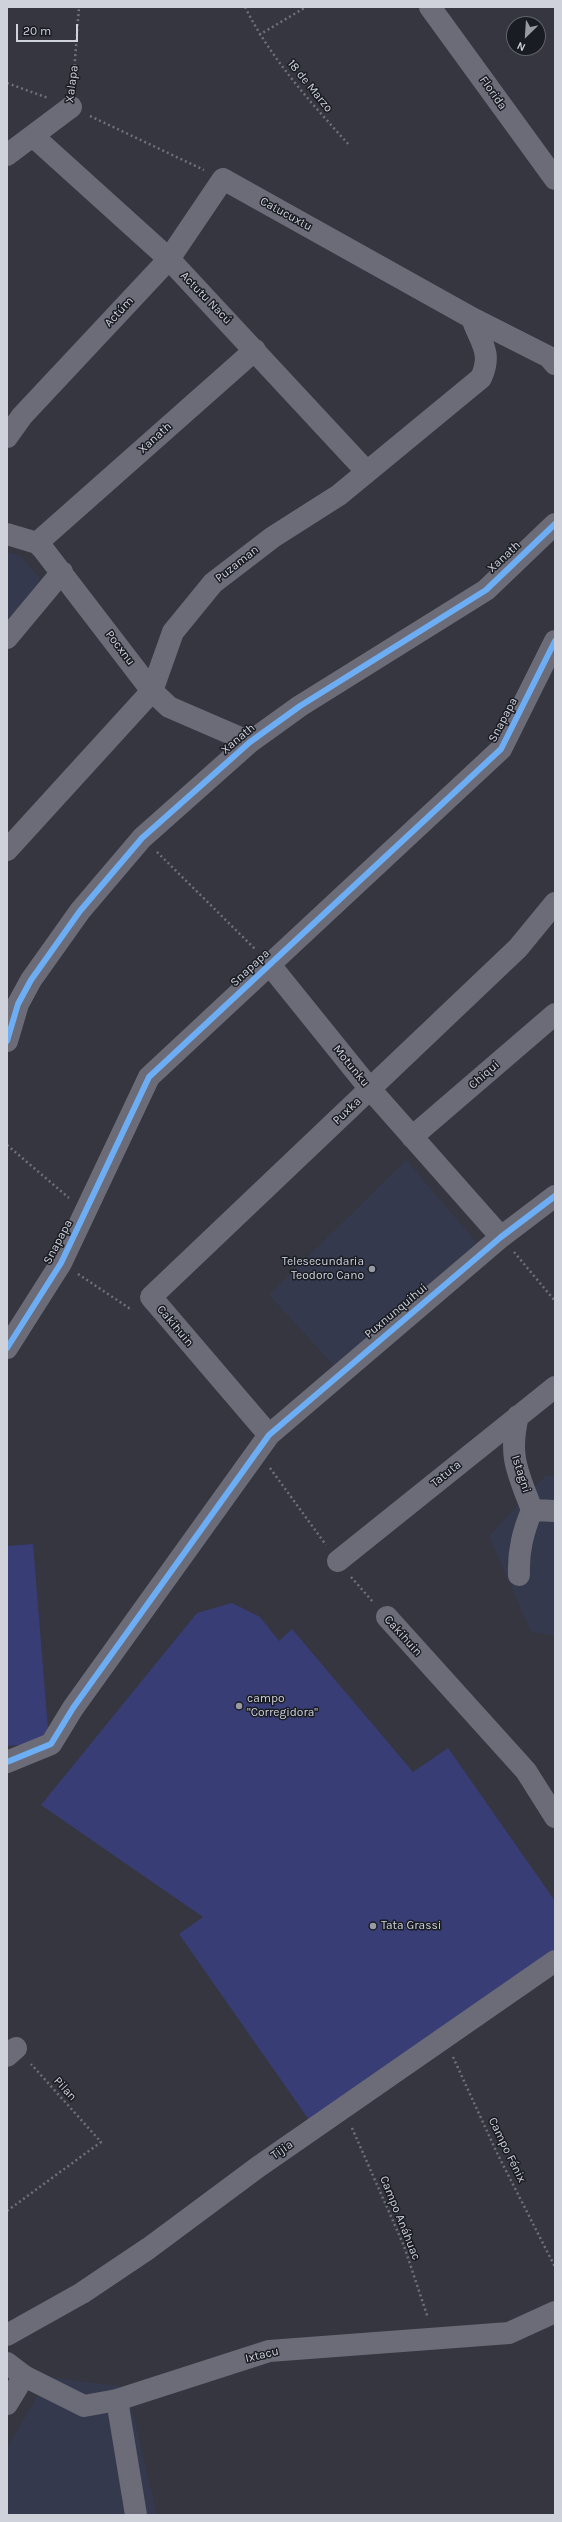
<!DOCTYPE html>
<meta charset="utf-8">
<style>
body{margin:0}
#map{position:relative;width:562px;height:2522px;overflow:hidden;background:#35363f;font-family:Karla,sans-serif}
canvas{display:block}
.frame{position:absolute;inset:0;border:8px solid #cfd1db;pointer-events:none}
.north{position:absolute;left:506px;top:16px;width:40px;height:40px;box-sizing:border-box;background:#1a1c23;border:1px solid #62646d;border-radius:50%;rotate:205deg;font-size:11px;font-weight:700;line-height:16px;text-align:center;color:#cfd1db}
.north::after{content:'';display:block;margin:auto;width:14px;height:18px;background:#999ba4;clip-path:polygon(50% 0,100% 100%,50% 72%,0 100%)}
.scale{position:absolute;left:16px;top:24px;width:62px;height:18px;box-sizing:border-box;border:2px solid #cfd1db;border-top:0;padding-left:5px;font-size:12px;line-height:14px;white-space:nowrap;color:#cfd1db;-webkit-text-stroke:3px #1a1c23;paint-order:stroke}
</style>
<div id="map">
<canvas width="562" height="2522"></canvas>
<div class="frame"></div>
<div class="north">N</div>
<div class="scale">20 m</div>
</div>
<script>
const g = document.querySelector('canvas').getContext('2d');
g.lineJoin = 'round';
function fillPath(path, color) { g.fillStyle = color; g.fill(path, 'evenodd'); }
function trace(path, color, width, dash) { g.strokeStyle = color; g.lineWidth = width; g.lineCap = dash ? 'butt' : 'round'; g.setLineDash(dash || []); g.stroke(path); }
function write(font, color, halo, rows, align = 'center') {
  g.font = font + ' Karla,sans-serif'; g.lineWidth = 3; g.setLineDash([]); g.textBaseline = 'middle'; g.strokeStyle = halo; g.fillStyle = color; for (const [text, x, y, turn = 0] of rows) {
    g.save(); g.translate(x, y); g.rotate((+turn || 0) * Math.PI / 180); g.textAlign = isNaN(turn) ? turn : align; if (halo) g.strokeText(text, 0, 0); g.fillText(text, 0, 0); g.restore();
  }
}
const built = new Path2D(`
 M7,552L21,556L39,577L36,593L7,634Z
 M406,1160L477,1243L335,1367L269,1295Z
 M545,1476H555V1636L531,1632L489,1536Z
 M48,2377L127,2387L157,2515H7V2449Z`);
const green = new Path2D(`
 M33,1544L49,1742L7,1746V1546Z
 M232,1603L260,1617L279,1641L292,1629L413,1772L448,1748L555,1901V1950L309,2120L179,1934L203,1917L41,1805L197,1613Z`);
const path = new Path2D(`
 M245,7C271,59 311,103 350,146
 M259,35L306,7
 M7,83L48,98
 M73,86L79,7
 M90,116L204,170
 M157,852L256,950
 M7,1145L69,1198
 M514,1252L555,1301
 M78,1274L129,1308L132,1307
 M270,1468L326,1545
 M351,1577L373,1602
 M453,2057L497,2153L555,2267
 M352,2128L404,2246L428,2318
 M7,2211L101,2142L31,2064`);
const minor = new Path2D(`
 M430,7L555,179
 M34,137L169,259L367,472
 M7,155L71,107
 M7,437L22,416L169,259L223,179L472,318L549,357L555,364
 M7,534L37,543L43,549L152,691L169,707L250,742
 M37,543L255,350
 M7,638L62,572
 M7,850L152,691L173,632L213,583L273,537L339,495L481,378C493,352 480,342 472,318
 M270,965L370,1089L501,1237
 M7,1041L18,1004L31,980L80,911L142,838L250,742L300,706L486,590L555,524
 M412,1137L555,1014
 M7,1348L61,1263L149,1077L501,749L555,641
 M518,1416C508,1456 518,1473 532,1510
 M269,1435L151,1297L518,948L555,903
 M532,1510L555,1511
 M338,1561L555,1387
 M519,1575C518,1551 523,1532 532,1510
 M387,1617L526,1771L555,1817
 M7,1762L51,1744L73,1708L269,1435L501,1237L555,1196
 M7,2056L16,2048
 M7,2335L82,2293L149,2248L258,2167L555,1961
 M117,2400L136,2515
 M7,2404L24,2376`);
const tertiary = new Path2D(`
 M7,2363L24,2376L84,2406L117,2400L269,2351L509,2333L555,2312`);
const cycleway = new Path2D(`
 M7,1041L18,1004L31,980L80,911L142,838L250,742L300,706L486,590L555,524
 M7,1348L61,1263L149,1077L501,749L555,641
 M7,1762L51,1744L73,1708L269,1435L501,1237L555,1196`);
const markers = [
 [372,1269,4,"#999ba4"],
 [239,1706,4,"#999ba4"],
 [373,1926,4,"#999ba4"]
];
const streetNames = [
 ["Xalapa",72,84,-83],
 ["18 de Marzo",310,86,51],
 ["Florida",493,93,55],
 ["Catucuxtu",286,214,29],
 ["Actutu Nacú",206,298,46],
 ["Actúm",119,312,-47],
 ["Xanath",155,438,-42],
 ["Xanath",504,557,-43],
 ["Puzaman",237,564,-38],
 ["Pocxnu",120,648,53],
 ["Snapapa",503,720,-62],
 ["Xanath",238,739,-40],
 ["Snapapa",250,968,-43],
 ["Motunku",351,1066,51],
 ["Chiqui",484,1075,-41],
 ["Puxka",347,1111,-44],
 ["Snapapa",58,1242,-62],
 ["Puxnunquihui",396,1311,-40],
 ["Cakihuin",175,1326,50],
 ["Tatuta",446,1474,-39],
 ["Istagni",521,1474,72],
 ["Cakihuin",403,1636,48],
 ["Pilan",65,2089,48],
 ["Tijia",282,2150,-35],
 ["Campo Fénix",507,2150,64],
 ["Campo Anáhuac",400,2218,68],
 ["Ixtacu",262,2355,-13]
];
const poiNames = [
 ["Telesecundaria",364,1262,"right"],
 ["Teodoro Cano",364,1276,"right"],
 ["campo",247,1699],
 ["\"Corregidora\"",247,1713],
 ["Tata Grassi",381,1926]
];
fillPath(built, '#35394d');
fillPath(green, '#383e75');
trace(path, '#6f7079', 2.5, [2, 3]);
trace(minor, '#6b6c77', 22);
trace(tertiary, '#6b6c77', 22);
trace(cycleway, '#6dadf4', 6);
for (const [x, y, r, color] of markers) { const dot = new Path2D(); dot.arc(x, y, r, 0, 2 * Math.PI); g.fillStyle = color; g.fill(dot); trace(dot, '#1a1c23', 1.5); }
write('12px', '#cfd1db', '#1a1c23', streetNames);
write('12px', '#cfd1db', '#1a1c23', poiNames, 'left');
</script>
